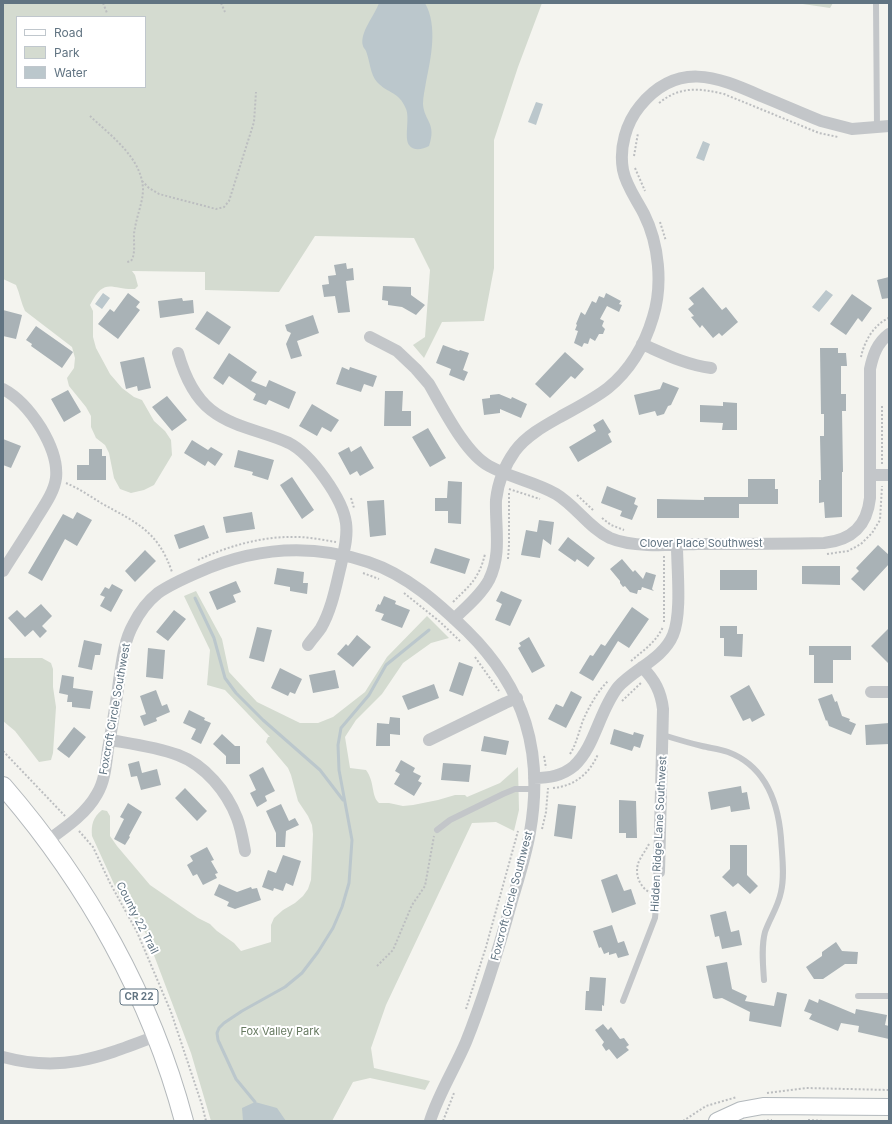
<!DOCTYPE html>
<style>
body{margin:0}
#map{position:relative;width:892px;height:1124px;overflow:hidden;background:#f4f4ef;font-family:Inter,sans-serif}
canvas{display:block}
.frame{position:absolute;inset:0;border:4px solid #617482;pointer-events:none}
.legend{position:absolute;left:16px;top:16px;width:130px;height:72px;box-sizing:border-box;background:#fff;border:1px solid #c0c7cd;margin:0;padding:5px 7px;list-style:none;font-size:12px;color:#617482}
.legend li{display:flex;align-items:center;gap:8px;height:20px}
.legend b{width:20px;border:1px solid #c0c7cd}
</style>
<div id="map">
<canvas width="892" height="1124"></canvas>
<div class="frame"></div>
<ul class="legend">
<li><b style="height:5px;background:#fff"></b>Road</li>
<li><b style="height:11px;background:#d4dbd0"></b>Park</li>
<li><b style="height:11px;background:#bbc7cc"></b>Water</li>
</ul>
</div>
<script>
const g = document.querySelector('canvas').getContext('2d');
g.lineJoin = 'round';
function fillPath(path, color) { g.fillStyle = color; g.fill(path, 'evenodd'); }
function trace(path, color, width, dash) { g.strokeStyle = color; g.lineWidth = width; g.lineCap = dash ? 'butt' : 'round'; g.setLineDash(dash || []); g.stroke(path); }
function write(font, color, halo, rows, align = 'center') {
  g.font = font + ' Inter,sans-serif'; g.lineWidth = 4; g.setLineDash([]); g.textBaseline = 'middle'; g.strokeStyle = halo; g.fillStyle = color; for (const [text, x, y, turn = 0] of rows) {
    g.save(); g.translate(x, y); g.rotate((+turn || 0) * Math.PI / 180); g.textAlign = isNaN(turn) ? turn : align; if (halo) g.strokeText(text, 0, 0); g.fillText(text, 0, 0); g.restore();
  }
}
const green = new Path2D(`
 M3,3H542L518,67L494,140V268L484,321L442,322L424,358L413,345L425,337L430,270L414,238L315,236L279,292L205,290V272L132,271L135,275L138,286L135,289C111,290 105,276 90,305L93,311V337L96,348L110,374L122,388L134,397L142,400L154,421L165,431L171,440L172,455L154,485L144,490L131,493L120,489L114,478L109,453L105,445L96,438L91,427V416L86,407L69,386L67,378L74,368L75,358L72,347L25,311C21,303 20,294 16,285L3,279ZM17,17H145V87H17Z
 M796,3H833L830,8Z
 M196,591L222,639L229,672L257,702L300,723H318L333,717L365,692L387,657L427,616L449,638L431,643L403,663L382,694L356,720L345,737L350,768L366,770C375,782 371,796 379,803H389L403,806L413,805L438,800L455,795H465L467,797L500,783L518,767L519,810L514,831L496,822L472,823L386,1005L371,1048L374,1068L430,1081L425,1090L370,1078L353,1082L332,1121H211L191,1053L152,950L159,951L132,915L119,895L92,836C91,825 93,817 102,810L107,811L110,816V836L117,846L150,885L198,918L210,924L217,931L234,943L241,951L271,942V925L274,918L283,910L295,903L303,896L308,889L311,880L313,834L312,825L308,816L298,801L291,775L288,768L266,742L268,737H270L225,690L207,685L210,650L184,596Z
 M3,658H42L51,663L53,669V687L56,707L53,753L51,760L39,762L15,731L3,721Z`);
const water = new Path2D(`
 M379,3H425C438,26 431,58 426,82C425,89 423,96 423,104C424,121 437,123 429,146C423,149 414,152 409,145C404,138 410,118 406,109C399,91 388,94 377,82C370,74 370,61 366,51C365,49 363,47 363,46C359,33 375,15 379,3Z
 M536,102L543,104L536,125L528,122Z
 M703,141L710,144L704,161L696,158Z
 M826,290L833,295L819,312L812,307Z
 M103,293L110,298L102,309L95,304Z
 M255,1102L277,1108L286,1121H243L242,1108Z`);
const stream = new Path2D(`
 M195,598L214,638L225,678L236,693L263,720L320,770L343,800
 M255,1102L236,1079L218,1040L217,1033L219,1028L224,1023L242,1011L285,987L302,973L318,952L333,928L342,907L349,883L352,840L339,770L338,745L341,728L369,695L386,665L429,630`);
const building = new Path2D(`
 M346,263L347,269L353,268L354,280L346,281L350,312L338,313L335,296L324,297L322,285L329,284L328,276L336,275L334,265Z
 M889,277V298L882,299L877,280Z
 M383,286L411,287V295L425,305L416,315L402,307L388,305V301L382,300Z
 M703,287L722,310L726,307L738,322L722,336L719,333L713,338L702,325L700,328L691,317L694,316L688,309L694,304L689,298Z
 M128,293L140,302L136,307L140,310L118,339L98,324L110,309L114,312Z
 M606,293L621,301L619,304L622,305L619,312L607,306L600,319L604,321L602,326L605,329L603,334H599L595,341L590,338L588,344L584,343L582,347L574,343L578,331L575,330L577,325L576,324L581,312L585,315L592,301L596,303L599,296L604,298Z
 M852,294L872,308L862,322L858,318L846,335L830,324Z
 M182,298L183,301L193,300L194,313L160,318L158,301Z
 M3,310L22,315L16,339L3,336Z
 M207,311L231,327L219,345L195,329Z
 M313,315L319,333L297,341L302,356L291,359L286,344L291,333L287,331L285,325Z
 M36,326L73,352L62,368L31,346L32,344L26,340Z
 M443,345L459,351L460,350L469,353L463,370L468,372L464,381L449,375L451,369L436,363Z
 M820,348H838V353H846L847,366H841V394H846V411H842L843,472H842V517L825,518L824,502L819,503V480H821L820,436H824V414H821Z
 M565,352L584,369L575,379L571,376L550,398L535,384Z
 M229,353L257,372L251,381L266,387L269,380L296,392L289,409L269,400L266,405L253,400L256,394L229,376L223,385L213,378Z
 M144,357L151,388L138,391L137,386L126,389L120,362Z
 M342,367L349,370L350,367L377,376L373,387L364,384L361,392L336,384Z
 M663,382L679,388L671,405L668,406L664,414L657,416L655,411L639,415L634,395L660,389Z
 M68,390L81,412L64,422L51,399Z
 M385,391H403L402,411H411V426H384Z
 M499,394L511,399L512,397L527,404L521,418L500,409V413L484,415L482,399L490,398V395Z
 M167,396L187,420L172,431L152,407Z
 M723,402L737,403V430H722L723,423L700,422V405L723,406Z
 M312,404L339,420L331,432L322,427L317,436L299,426Z
 M603,419L611,432L608,434L612,442L578,462L569,447L596,431L593,425Z
 M428,428L446,458L430,467L412,437Z
 M3,439L21,446L11,468L3,465Z
 M192,440L208,450L211,447L223,454L215,466L208,461L205,466L184,453Z
 M361,446L374,468L360,476L357,471L350,475L338,453L349,447L351,452Z
 M89,449H102V456H106V480H77V465H89Z
 M238,450L274,460L268,480L252,475L253,472L234,467Z
 M292,477L314,510L302,519L280,485Z
 M748,479H775V489H778V504H739V518H657V499L704,500V497H748Z
 M448,481L462,482L461,524L448,523V511H435V498H447Z
 M607,486L636,498L634,504L638,506L632,520L620,516L622,511L601,503Z
 M384,500L386,535L370,537L367,501Z
 M77,512L92,520L77,546L65,539L42,581L28,573L63,514L73,519Z
 M252,512L255,529L226,533L223,517Z
 M539,520L554,522L551,545L543,539L540,558L521,555L526,530L537,532Z
 M204,525L209,538L179,549L174,535Z
 M568,537L595,558L588,567L577,559L575,562L558,550Z
 M878,545L889,555V564L864,591L851,579L859,571L856,568Z
 M435,548L470,559L465,574L430,563Z
 M145,550L156,561L135,582L125,571Z
 M622,559L633,572L635,570L643,579L646,572L656,575L652,589L654,591L642,587L641,590H638L637,594L630,592L625,586L623,587L620,583V581L610,569Z
 M802,566H840V585L802,584Z
 M277,568L304,572L303,583H308L307,594L290,591V587L274,584Z
 M720,570H757V590H720Z
 M236,581L241,592L233,595L236,602L217,610L209,592Z
 M112,584L123,590L111,612L100,606L105,597L100,595L105,587L109,589Z
 M501,591L522,600L510,626L495,620L502,604L496,601Z
 M384,596L396,601L395,604L410,610L402,628L381,620L384,614L375,611L378,604L380,605Z
 M41,604L52,616L42,626L47,631L40,638L33,630L25,637L8,618L17,610L25,618Z
 M632,607L649,619L629,648L618,641L593,681L579,673L590,655L593,656L601,644L605,646Z
 M174,610L186,619L168,641L156,632Z
 M720,626H737V634H743L742,657L724,656V638H720Z
 M257,627L272,630L264,662L249,658Z
 M889,628V664L871,646Z
 M357,635L371,647L353,667L337,654L346,644L348,646Z
 M529,637L545,666L532,673L518,648L521,646L519,643Z
 M84,640L102,644L100,655H95L92,670L78,667Z
 M809,646H851V660H833V683H814V655H809Z
 M148,648L165,650L163,679L146,677Z
 M459,662L473,667L463,696L449,691Z
 M280,668L302,679L295,694L290,692L288,696L271,688Z
 M335,670L339,688L313,693L309,675Z
 M62,675L74,677L73,688L93,691L90,709L72,707V702H67L68,695L59,693Z
 M434,684L439,698L408,710L402,696Z
 M749,685L765,715L752,722L750,718L743,721L730,696Z
 M156,690L162,706L167,704L170,712L156,718L157,721L144,726L140,716L146,714L140,696Z
 M571,691L582,697L566,728L548,719L556,704L563,707Z
 M832,694L835,702L837,701L842,716L850,719L849,721L856,724L851,735L829,726L827,720L826,721L818,699Z
 M189,710L205,718L204,720L211,723L201,744L191,739L196,729L183,723Z
 M390,717L400,718V735L390,734V746H376L377,723L389,724Z
 M889,723V744L866,745L865,725Z
 M74,727L86,737L69,758L57,749Z
 M614,729L633,735L634,732L644,735L640,748L634,746L632,751L610,744Z
 M222,734L235,746H240V764H226V756L213,744Z
 M484,736L509,741L506,755L481,751Z
 M401,760L415,768L413,772L421,776L418,781L422,783L414,796L394,784L400,774L395,771Z
 M139,761L142,773L157,769L161,785L141,790L137,776L131,777L128,764Z
 M443,763L471,765L469,782L441,780Z
 M263,767L275,791L265,796L267,801L257,807L250,793L256,790L249,775Z
 M741,786L742,793L747,792L750,809L731,812L730,806L711,810L708,792Z
 M185,788L207,811L197,821L175,798Z
 M619,800L636,801L637,838H626V833H619Z
 M128,803L142,812L129,836L130,837L125,845L114,839L124,819L120,817Z
 M281,804L289,821L295,818L299,825L286,831L285,847H276V833L266,811Z
 M558,804L576,806L572,839L554,836Z
 M730,845H747V875L758,886L750,894L738,883L733,887L722,877L730,869Z
 M207,847L214,860L211,861L218,873L215,874L217,878L203,885L197,874L193,876L187,865L193,861L190,856Z
 M283,855L301,861L293,886L286,883L283,891L274,888L273,891L262,887L268,870L276,873Z
 M617,874L624,891L631,889L636,904L612,913L601,880Z
 M219,884L237,892L251,887L252,889L257,888L261,900L235,909L227,906L229,902L214,895Z
 M726,911L731,932L739,930L742,945L722,949L719,936L715,937L710,915Z
 M612,925L618,943L624,941L629,955L618,958L616,953L609,955V952L604,954L601,947L599,948L593,931Z
 M836,942L842,951L858,952L857,964H845L823,979H814L806,967L822,956V952Z
 M727,962L732,989L747,996L745,1001L774,1006L777,992L787,994L781,1027L749,1021L750,1012L722,998L716,999L713,998L706,966Z
 M590,977L606,978L604,1006L602,1005V1011L585,1010L586,991H589Z
 M809,999L818,1003L819,999L855,1014L856,1009L887,1015L885,1025L889,1026V1039L858,1032L859,1026L841,1023L838,1031L809,1019L812,1014L804,1011Z
 M603,1024L608,1030L611,1027L620,1039L624,1038L629,1045L626,1047L629,1050L617,1059L609,1049L606,1051L602,1045L604,1042L595,1030Z`);
const path = new Path2D(`
 M103,3L107,13
 M221,3L225,12
 M659,103C680,86 699,88 724,94L819,133L838,137
 M90,116C110,135 142,158 143,189C143,202 137,215 135,228C132,238 137,252 131,261L127,262
 M634,156L638,133
 M635,168L645,191
 M142,181L149,188L159,194L216,209L224,207L229,201L254,122L256,92
 M660,222L666,241
 M861,357C864,342 874,324 889,318
 M882,406V465
 M66,483C78,488 90,496 101,503C137,523 158,531 172,572
 M509,489L540,499
 M577,495L594,511
 M351,498L354,508
 M602,518L611,525L624,530
 M827,554L848,551L861,544L872,533L880,520L882,486
 M664,556V622
 M508,559L509,545V493
 M198,560C228,546 263,536 296,537C310,537 323,540 336,542
 M363,573L379,579
 M404,593L439,621L460,641
 M453,602C470,585 479,579 485,554
 M475,657L499,691
 M631,661C644,650 656,642 663,627
 M622,701L642,682
 M3,751L65,816
 M570,754C577,743 579,730 584,718C590,705 598,691 608,681
 M544,756L546,768
 M553,788C575,786 590,773 598,754
 M542,829L546,812L548,788
 M79,831L93,847L110,883L137,932L171,1012L202,1105L206,1121
 M649,844C646,850 642,855 639,861C634,873 639,886 649,892
 M377,966L393,950L412,905L425,886L434,836
 M466,1009L486,947L518,831
 M767,1093L806,1088L889,1090
 M808,1120L826,1121
 M443,1121L454,1093
 M683,1121L706,1106L737,1097
 M763,1121L772,1120`);
const lane = new Path2D(`
 M876,3L877,127
 M663,735C676,739 689,743 702,746C710,748 720,749 728,752C765,766 778,801 781,838C782,856 785,875 781,892C778,907 770,918 765,932C761,947 763,965 764,980
 M437,830L450,820L503,794L515,789H534
 M858,996H889
 M623,1001L655,918L659,872`);
const street = new Path2D(`
 M370,337L397,351L416,369L429,384C443,408 465,453 489,466C511,478 535,482 556,494C576,506 589,528 610,538C633,548 671,545 697,544C739,544 782,544 824,543C852,540 867,526 870,498V369C873,355 877,343 889,334
 M642,344C665,354 686,365 711,368
 M178,353C184,374 193,396 211,410C234,428 263,431 289,443C311,454 343,499 346,523C348,537 344,551 341,565C336,585 332,609 321,628C317,634 312,639 308,645
 M3,389C20,398 31,412 41,428C50,443 58,460 56,478C54,494 41,510 33,524C23,540 13,555 3,571
 M870,475H889
 M454,619C466,607 481,595 489,580C502,554 495,527 496,500C498,482 505,465 515,451C526,436 544,426 560,417C576,408 594,399 608,388C630,370 645,344 653,317C663,285 659,244 644,214C637,200 626,186 623,170C619,148 626,123 640,106C677,61 716,76 761,96C781,104 801,113 821,121L852,129L889,126
 M642,667C655,680 661,692 663,709L659,872
 M871,692H889
 M110,740C133,744 156,747 178,755C205,765 227,792 237,818C241,828 243,840 245,851
 M429,740L505,703L517,698
 M534,778C549,778 562,776 574,766C595,747 599,711 618,687C634,669 663,659 673,635C682,613 677,570 677,545
 M47,841C65,828 86,814 97,794C105,781 106,764 108,749C112,727 116,704 119,681C122,662 124,641 133,625C139,613 148,601 158,593C171,584 185,578 199,572C255,547 310,543 368,562C407,575 438,603 467,631C525,688 544,752 530,832C526,856 518,880 511,904C498,951 484,997 466,1042C455,1068 438,1095 430,1121
 M3,1057C63,1073 101,1057 156,1036`);
const secondary = new Path2D(`
 M717,1121L741,1110L763,1106L889,1107`);
const primary = new Path2D(`
 M3,786C87,883 151,997 184,1121`);
const shields = [
 [139,997,38]
];
const shieldNames = [
 ["CR 22",139,997]
];
const streetNames = [
 ["Clover Place Southwest",701,544],
 ["Foxcroft Circle Southwest",115,709,-80],
 ["Hidden Ridge Lane Southwest",659,834,-87],
 ["Foxcroft Circle Southwest",512,896,-75],
 ["County 22 Trail",137,918,63]
];
const parkNames = [
 ["Fox Valley Park",280,1032]
];
fillPath(green, '#d4dbd0');
fillPath(water, '#bbc7cc');
trace(stream, '#bbc7cc', 3);
fillPath(building, '#a9b2b6');
trace(secondary, '#b2b8bc', 18);
trace(primary, '#b3b8bb', 20);
trace(path, '#bcbec0', 2, [2, 2]);
trace(lane, '#c3c6c9', 6);
trace(street, '#c3c6c9', 12);
trace(secondary, '#fff', 16);
trace(primary, '#fff', 18);
for (const [x, y, w] of shields) { const box = new Path2D(); box.roundRect(x - w / 2, y - 8, w, 16, 3); g.fillStyle = '#fff'; g.fill(box); trace(box, '#617482', 1); }
write('bold 10px', '#617482', null, shieldNames);
write('11px', '#617482', '#fff', streetNames);
write('11px', '#667960', '#fff', parkNames);
</script>
